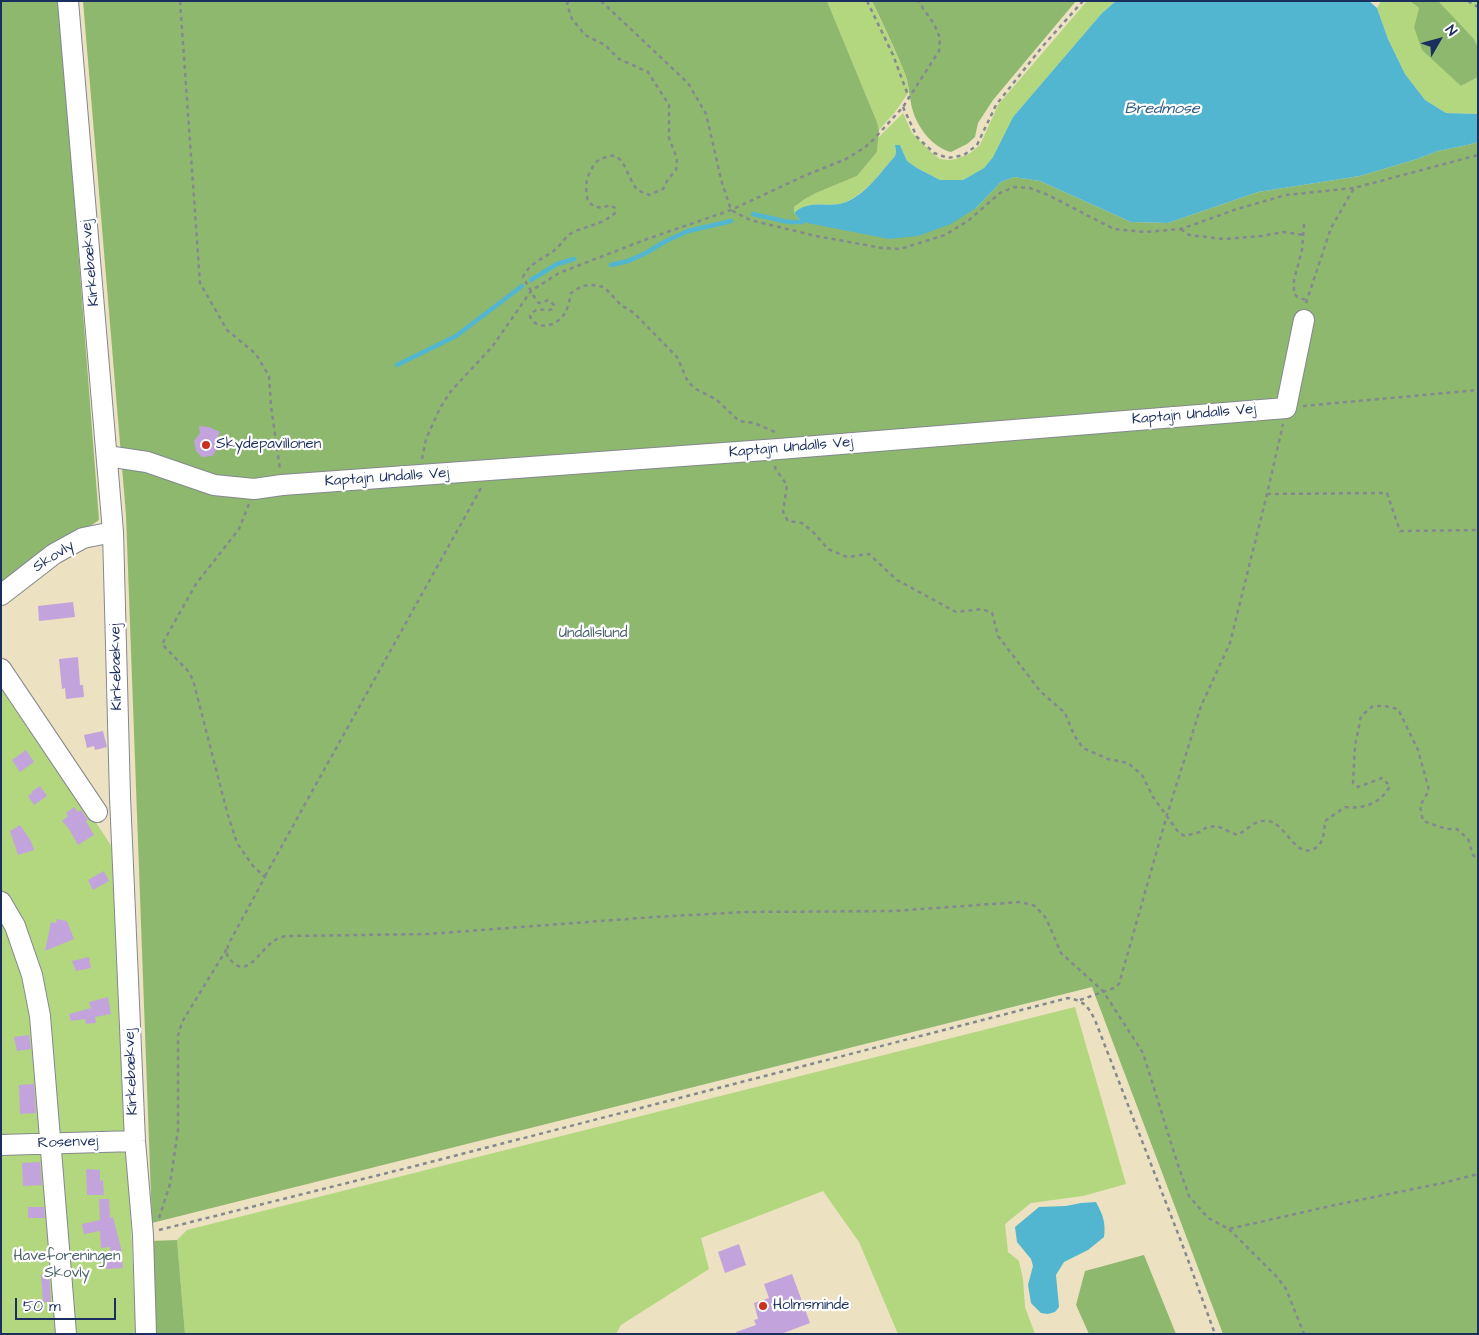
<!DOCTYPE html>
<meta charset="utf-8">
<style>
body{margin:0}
#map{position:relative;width:1479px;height:1335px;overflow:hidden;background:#ece1c0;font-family:"Architects Daughter",sans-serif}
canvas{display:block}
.frame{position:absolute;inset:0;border:2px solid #1b2f5e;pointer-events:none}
.north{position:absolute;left:1414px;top:15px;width:50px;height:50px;-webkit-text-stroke:4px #fff;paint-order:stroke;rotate:52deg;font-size:14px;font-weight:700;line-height:20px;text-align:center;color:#1b2f5e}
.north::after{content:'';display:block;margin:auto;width:18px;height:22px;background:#1b2f5e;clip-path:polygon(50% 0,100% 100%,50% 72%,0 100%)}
.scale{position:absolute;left:15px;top:1298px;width:101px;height:22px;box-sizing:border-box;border:2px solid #1b2f5e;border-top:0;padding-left:6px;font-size:15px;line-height:18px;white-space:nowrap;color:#1b2f5e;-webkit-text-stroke:4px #fff;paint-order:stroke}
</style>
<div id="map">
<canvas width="1479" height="1335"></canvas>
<div class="frame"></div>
<div class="north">N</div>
<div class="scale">50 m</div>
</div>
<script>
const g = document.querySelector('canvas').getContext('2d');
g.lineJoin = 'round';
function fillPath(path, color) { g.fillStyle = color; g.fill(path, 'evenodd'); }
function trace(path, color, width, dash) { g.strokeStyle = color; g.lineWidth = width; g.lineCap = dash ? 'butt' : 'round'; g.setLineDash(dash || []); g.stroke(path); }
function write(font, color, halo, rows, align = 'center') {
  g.font = font + ' "Architects Daughter",sans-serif'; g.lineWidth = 4.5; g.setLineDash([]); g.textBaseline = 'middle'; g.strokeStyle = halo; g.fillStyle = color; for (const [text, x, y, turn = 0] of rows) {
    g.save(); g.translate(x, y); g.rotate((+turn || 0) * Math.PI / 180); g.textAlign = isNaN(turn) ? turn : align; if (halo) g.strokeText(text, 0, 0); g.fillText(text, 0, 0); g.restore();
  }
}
const green = new Path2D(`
 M827,1H872L905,73L909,92L895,112L879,130L877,122Z
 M1087,1H1116L1102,13L1013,117L993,157L984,168L963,180H940L917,168L907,161L900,145L895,146L896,152L895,156C880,173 867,192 846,202C830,209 811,198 794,213V207L805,199L816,193L857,176L877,152L878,138L903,113L912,133L932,153L940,159L949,160L956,159L969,154L980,145L998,105Z
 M1381,1H1410L1419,8L1414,27L1461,86L1478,77V114L1446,113L1425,100L1405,74L1388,39L1377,8Z
 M1438,1H1478V48L1474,39L1440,6Z
 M1,678L114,850L136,1334H1Z
 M1075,1007L1126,1184L1083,1196L1031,1203L1005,1224L1008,1252L1019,1261L1023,1279L1025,1307L1035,1334H898L859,1242L823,1191L701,1238L709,1269L621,1325L616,1334H185L177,1240L187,1230Z`);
const forest = new Path2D(`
 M1,1H59L99,520L1,588Z
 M83,1H827L877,122L879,130L877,152L857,176L816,193L805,199L794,207V213L802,222L976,208L1001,182L1014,177L1040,181L1131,222L1168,223L1258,192L1360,176L1417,159L1438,151L1467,145L1478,142V1334H1223L1092,987L152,1223L126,515Z
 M872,1H1076L993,100L978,123L975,137L967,144L951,152C932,147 917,127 912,108C909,96 909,83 904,71C894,47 883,24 872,1Z
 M1410,1H1438L1474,39L1478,48V77L1461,86L1422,50L1414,27L1419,8Z
 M177,1240L185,1334H154L150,1241Z
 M1144,1255L1176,1334H1089L1076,1305L1085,1271Z`);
const water = new Path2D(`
 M1116,1H1369L1377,8L1388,39L1405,74L1425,100L1446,113L1478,114V142L1467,145L1438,151L1417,159L1360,176L1258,192L1168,223L1131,222L1040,181L1014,177L1001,182L976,208L951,224L918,236L889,239L802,222L794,213C810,198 830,209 846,202C867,193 880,173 895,156L896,152L895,145H900L907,161L917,168L940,180H963L984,168L993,157L1013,117L1102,13Z
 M1096,1202C1103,1215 1106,1223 1104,1237L1088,1250L1064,1262L1056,1275L1059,1307L1055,1312L1048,1314L1041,1313L1031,1303L1028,1285L1033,1266L1031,1259L1017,1242L1015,1227L1039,1207L1066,1206L1081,1203Z`);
const stream = new Path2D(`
 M753,214L788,222H802
 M611,265L628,261L646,253L664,242L688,231L731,221
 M531,280L557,264L574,259
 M397,365L456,336L522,286`);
const building = new Path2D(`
 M199,426L209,427L220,432L217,438L218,448L212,456L202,457L196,451L194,441L200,433Z
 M73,602L75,617L39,621L38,606Z
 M78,657L80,685H83L84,697L66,699L65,688L62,689L59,659Z
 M103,731L107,747L95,750L94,746L87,748L84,735Z
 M26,750L34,762L20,772L12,760Z
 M40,786L47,796L34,805L28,796L32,793L31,792Z
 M74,807L78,812L81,810L88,820L86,821L94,835L78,845L69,829L62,821L68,816L66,813Z
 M20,825L31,841L34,850L18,855L10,831Z
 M104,871L109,881L93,890L88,880Z
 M57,919L67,921L74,939L45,951L51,922L56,923Z
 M89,957L91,968L76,971L72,961Z
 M108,997L111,1014L95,1017L96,1023L86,1024L85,1019L71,1021L69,1014L91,1008L89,1002Z
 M29,1035L31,1049L17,1051L14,1037Z
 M34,1084L36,1113L20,1114L19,1085Z
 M40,1162L42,1185L23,1186L22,1163Z
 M86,1169L100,1170V1181L103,1180L104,1195H87Z
 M99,1199H109L110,1218L113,1217L121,1248L123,1268L106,1269L105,1257L111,1256L110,1247L101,1248L100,1231L84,1234L82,1224L100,1220Z
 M28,1207H44L45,1218H28Z
 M739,1244L746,1265L725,1273L718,1252Z
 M41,1274H49L51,1302H43Z
 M792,1274L810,1323L781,1334H737L736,1332L756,1325L754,1320L758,1319L754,1303L769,1298L764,1284Z`);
const path = new Path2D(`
 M180,1L200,283L227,330L256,354L269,376L271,406L280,469
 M568,1L567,4L572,19L585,35L605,45L619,59L648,72L669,105V138L677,159L676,170L668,179L663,189L649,195C646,193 641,192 638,190C627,181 625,149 606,157C601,159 597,160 594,165C585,179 585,186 588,202C596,208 601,209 610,205L615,208L616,212C602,225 590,225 573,232C566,236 562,243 556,249C545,258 530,262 523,277L536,300L539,303H542L548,300L554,305L553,308L550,310C541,310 535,307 530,316C536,332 558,326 565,313C568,307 570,299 571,293L582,286L593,285L604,287L621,305L634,313L677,357L688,382L696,389L717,400L739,421L754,423L775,432
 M601,1L688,83L706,114L722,183L731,210L750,220L816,236L882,248L900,249L945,235L969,220L1000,193L1014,187L1030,188L1046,194L1114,229L1145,232L1181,229L1237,209L1286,195L1354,188L1478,155
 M867,1L893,55L909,98
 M1468,1L1478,7
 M903,107L917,137L934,153L948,158L964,155L977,145L996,105L1042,47L1083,1
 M1304,224L1302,250L1294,280V294L1299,298L1307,300
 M1181,229L1189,235L1224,239L1261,236L1284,232L1304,235
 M1306,303L1331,228L1354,188
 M1303,406L1478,390
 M422,459L426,439L440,408L451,391L492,347L531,291L559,273L647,239L731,210L804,176L846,159L864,148L873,140L903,107L939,51L940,38L934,24L918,1
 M775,466V468L787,485L783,512L788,521L802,523L813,532L828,549L847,557L869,554L897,580L956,612L982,609L992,613L998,636L1040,691L1065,713L1074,735L1083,748L1108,759L1128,763L1142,775L1153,797L1179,833L1185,836L1200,832L1207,827L1217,826L1237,835C1248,830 1255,819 1268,821C1285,823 1294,855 1311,850C1324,846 1324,833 1325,821L1345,807C1364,809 1380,804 1390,786L1382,778L1358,787L1353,783L1355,746L1361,716L1373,706H1385L1398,709L1418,750L1429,790L1420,806L1423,821L1446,829H1457L1468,839L1473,855L1478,860
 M1267,494L1387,493L1400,531L1478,530
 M249,504L239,529L196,584L162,644L188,671L193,680L227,812L237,843L253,866L265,877L228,945L227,955C246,984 258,951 274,941C277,938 282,937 286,936L428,934L654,917L746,912L893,911L1021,902L1035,906L1046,918L1061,953L1103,991L1143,1053L1177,1162L1189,1196L1208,1218L1229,1229L1335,1205L1443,1183L1478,1174
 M265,876L481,488
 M1080,1000L1114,988L1119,984L1167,815L1201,706L1230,643L1267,494L1283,424
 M159,1218L170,1184L178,1130V1036L182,1022L228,947
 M1229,1229L1278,1278L1286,1289L1304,1334
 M159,1230L419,1165L1068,998C1084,1001 1088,1006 1095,1020L1184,1249L1215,1334`);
const minor = new Path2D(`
 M68,1L113,532L120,797L135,1141L143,1235L146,1334
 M107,456L147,462L214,485L254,489L282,485L779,449L1286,408L1304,320
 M1,595L54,554L83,538L113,532
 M1,669L97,812
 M1,902L15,926L32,975L40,1016L66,1334
 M1,1145L135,1141`);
const markers = [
 [206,445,5,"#c8321e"],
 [763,1306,5,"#c8321e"]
];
const streetNames = [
 ["Kirkebækvej",91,263,-95],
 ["Kaptajn Undalls Vej",1194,415,-5],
 ["Kaptajn Undalls Vej",791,448,-5],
 ["Kaptajn Undalls Vej",387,478,-4],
 ["Skovly",54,557,-33],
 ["Kirkebækvej",117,667,-91],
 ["Kirkebækvej",132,1072,-92],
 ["Rosenvej",68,1143,-2]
];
const poiNames = [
 ["Skydepavillonen",216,445],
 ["Holmsminde",773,1306]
];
const parkNames = [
 ["Undallslund",593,634],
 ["Haveforeningen",67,1257],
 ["Skovly",67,1274]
];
const waterNames = [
 ["Bredmose",1162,110]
];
fillPath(green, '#b3d77f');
fillPath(forest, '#8eb86e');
fillPath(water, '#52b6d1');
trace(stream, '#52b6d1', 4.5);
fillPath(building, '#c3a3db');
trace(minor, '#84888f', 22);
trace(path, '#84888f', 2.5, [4, 4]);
trace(minor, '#fff', 20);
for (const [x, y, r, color] of markers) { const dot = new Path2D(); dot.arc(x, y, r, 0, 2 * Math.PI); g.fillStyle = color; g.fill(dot); trace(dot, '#fff', 2); }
write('15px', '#1b2f5e', '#fff', streetNames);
write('15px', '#1b2f5e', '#fff', poiNames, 'left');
write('15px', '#496168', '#fff', parkNames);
write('italic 16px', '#2e5e86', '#fff', waterNames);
</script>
